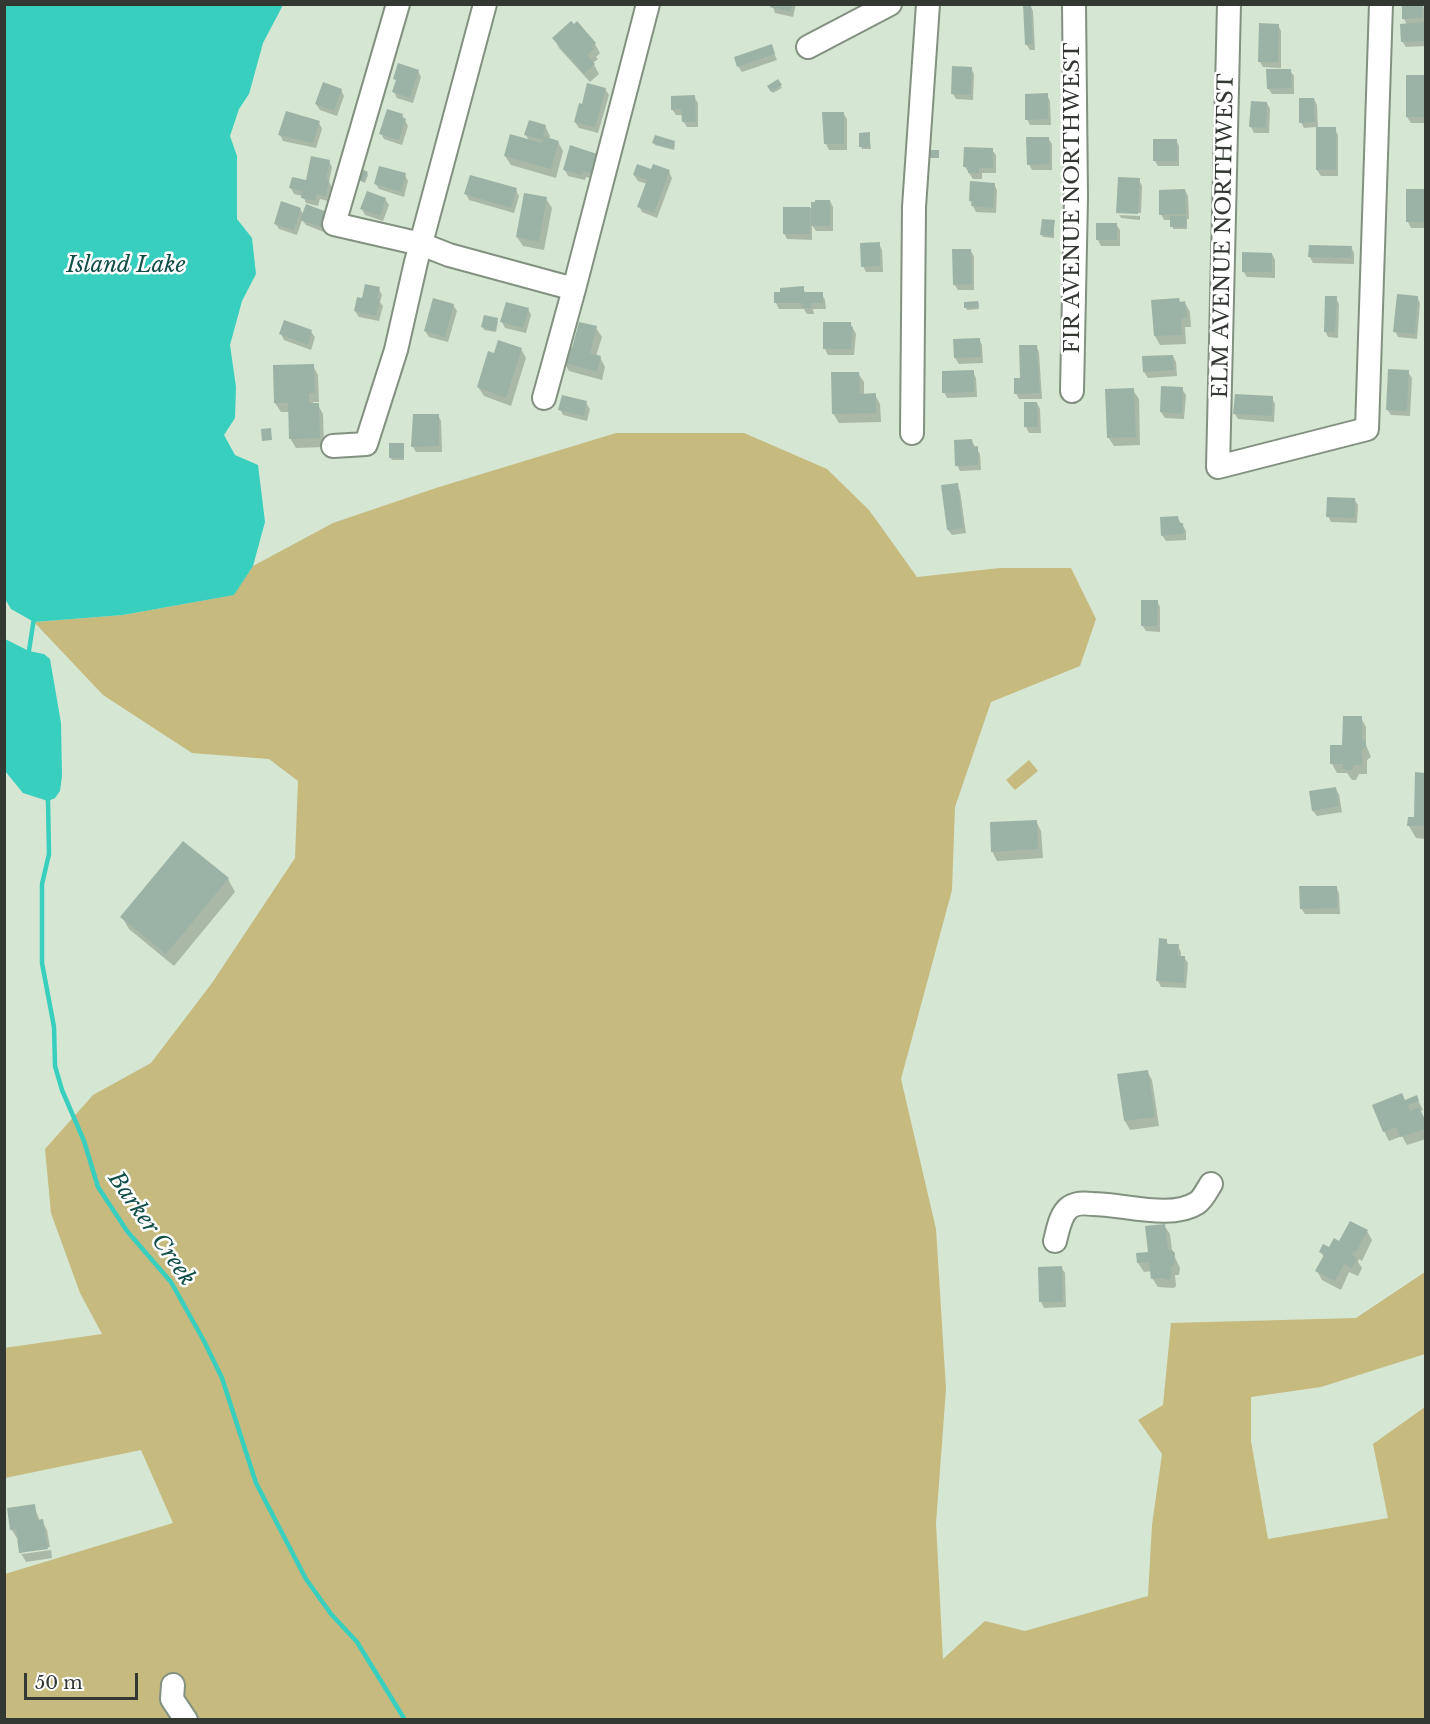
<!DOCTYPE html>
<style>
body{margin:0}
#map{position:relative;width:1430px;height:1724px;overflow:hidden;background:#d5e6d2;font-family:"Libre Baskerville",serif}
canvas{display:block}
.frame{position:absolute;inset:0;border:6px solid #333932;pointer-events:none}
.scale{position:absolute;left:24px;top:1673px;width:114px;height:27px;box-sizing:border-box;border:3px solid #333932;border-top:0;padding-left:8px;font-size:18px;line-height:21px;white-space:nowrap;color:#333932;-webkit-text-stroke:4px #fff;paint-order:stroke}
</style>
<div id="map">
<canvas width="1430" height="1724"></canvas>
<div class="frame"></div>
<div class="scale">50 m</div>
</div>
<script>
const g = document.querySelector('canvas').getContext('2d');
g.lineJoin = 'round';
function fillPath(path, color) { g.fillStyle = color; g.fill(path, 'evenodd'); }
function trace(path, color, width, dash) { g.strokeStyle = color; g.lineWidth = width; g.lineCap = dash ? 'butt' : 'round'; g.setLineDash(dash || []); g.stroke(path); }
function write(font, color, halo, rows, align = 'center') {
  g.font = font + ' "Libre Baskerville",serif'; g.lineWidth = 5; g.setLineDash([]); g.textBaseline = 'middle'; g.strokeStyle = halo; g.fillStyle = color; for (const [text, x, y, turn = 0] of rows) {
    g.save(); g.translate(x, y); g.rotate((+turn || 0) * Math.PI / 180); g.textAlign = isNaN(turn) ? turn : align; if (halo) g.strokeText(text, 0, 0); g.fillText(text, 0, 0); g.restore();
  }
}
const green = new Path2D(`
 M616,433H744L827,469L869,510L917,577L1000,568H1071L1096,619L1080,666L991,702L955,807L952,890L901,1079L936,1229L946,1389L936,1523L943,1659L985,1621L1025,1631L1148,1596L1152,1525L1162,1454L1138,1420L1163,1405L1171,1323L1356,1318L1425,1272V1354L1321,1387L1251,1397V1441L1268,1539L1388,1518L1373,1444L1425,1407V1719H5V1574L173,1523L141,1450L5,1478L4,1348L102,1334L80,1293L51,1213L45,1149L93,1095L151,1063L212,983L295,858L298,781L269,759L192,753L103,695L34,622L123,615L233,595L253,566L333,523L436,488Z
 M1029,760L1038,771L1015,790L1006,780Z`);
const water = new Path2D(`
 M5,4L283,5L263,43L249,94L239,109L230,136L237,156V219L252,238L256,274L242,301L230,345L236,387L235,418L224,435L235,455L258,465L265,522L253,566L234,595L123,615L34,622L11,609L5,599Z
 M5,639L29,651L44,654L50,659L61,723L62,776L60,791L55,798L48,801L23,793L5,771Z`);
const shadow = new Path2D(`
 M772,4H796L793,17L775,13Z
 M1403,4H1422L1425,10L1426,46L1406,47L1402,41L1407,25L1404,19Z
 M1030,5L1033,11L1035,50H1030L1026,44Z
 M1278,25L1281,31V68L1263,67L1260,62Z
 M554,38L595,44L600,53L596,57L598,59L593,63L599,74L590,82L559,48Z
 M771,46L777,60L742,72L738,66Z
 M971,68L974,74L973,100L956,99L953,94Z
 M418,71L421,77L413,103L397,98L394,92L397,82L395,79Z
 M1290,71L1294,76V94H1272L1268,88Z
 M1423,77L1426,81V123H1411L1407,117Z
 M777,81L782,88L773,93L769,87Z
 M605,89L609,95L598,133L579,128L575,122L583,106Z
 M341,90L344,96L337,116L320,110L316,104Z
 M1047,95L1050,101L1051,125H1030L1027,119Z
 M694,97L698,103V127H687L683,121V115H676L672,109Z
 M1314,99L1317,105L1318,129H1335L1338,135V176H1321L1317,170V127L1304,128L1301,122Z
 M1267,103L1270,109L1269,133H1254L1251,127Z
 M843,113L847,119V150H829L826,144Z
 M402,115L408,126L402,145L384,139L381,133Z
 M319,123L322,129L316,148L283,141L280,135Z
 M545,126L550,136L549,140L558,142L563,151L556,178L511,165L505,156L529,141L526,135Z
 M869,134L871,149H862L861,146Z
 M1048,138L1052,144V170H1032L1029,164Z
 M1176,140L1179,146V166H1158L1155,161Z
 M654,143H674L675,145L674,150L655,145Z
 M992,150L996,155V173H982V179H973L965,167Z
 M596,155L599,161L595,179L586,177L585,180L568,176L565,170Z
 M329,161L332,167L329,182L332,187L328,201L320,199L318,206L306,203L303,196L294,194L291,188L307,181Z
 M652,171L669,172L672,178L657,218L642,212L639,206L647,184L638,181L634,175Z
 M367,173L368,175L365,183L359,180L357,178Z
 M405,175L408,181L404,197L379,189L375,183Z
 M1139,180L1142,186L1141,213L1119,212V215L1140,216V220L1121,218L1118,212Z
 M994,184L997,190L996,213L976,212L970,200Z
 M516,190L519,196L514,213L469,200L466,194Z
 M1185,190L1188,196L1189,219H1187V229H1173L1171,220H1164L1161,214Z
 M1426,191V228H1411L1408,222Z
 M385,199L389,205L383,221L365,215L362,209Z
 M546,199L552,208L544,250L523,246L517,237Z
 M830,201L833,207V231H816L812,225V240L787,239L784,233L785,208H812Z
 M300,209L304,215L329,219L324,232L306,225L302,220L297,235L279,229L275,223Z
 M1054,222V238L1043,237L1042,235Z
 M1116,224L1120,230V246H1101L1098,240Z
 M879,244L882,250L883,272H866L863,266Z
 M1351,247L1354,253V264L1313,263L1310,257Z
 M970,250L974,256V290H958L954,284Z
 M1272,254L1275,260V278L1247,277L1243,271Z
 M803,288L806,294H822L825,300L826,309H813L814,314H807L804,309H779L776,303Z
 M379,289L382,295L380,302L383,306L379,321L359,317L355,311L363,300Z
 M1417,297L1420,303L1417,339L1398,337L1395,331Z
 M1336,298L1339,304L1338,338L1328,337L1325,331Z
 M978,302L979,309L967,310L966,308Z
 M1180,303H1185L1190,312L1191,327H1185L1186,344L1160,345L1155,336Z
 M453,305L457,311L448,342L429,337L425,331Z
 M528,309L531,315L526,333L505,328L502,322Z
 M497,319L498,322L496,332L484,330L483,327Z
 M850,323L856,334L854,355H828L825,349Z
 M596,328L602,337L596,356L600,357L605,367L602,380L569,371L564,362L573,350Z
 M311,332L315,337L311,350L284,340L281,334Z
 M979,339L982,345L983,363L959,364L955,358L954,340Z
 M1036,346L1039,352L1042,399H1019L1016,393Z
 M521,349L526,358L511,406L484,396L478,387L495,355Z
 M1173,356L1176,362L1177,376L1148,378L1144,372Z
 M313,366L318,375L319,402H313V405H318L323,414L324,447L296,448L290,438V412H281L275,403V367Z
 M973,372L976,378L977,397L947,398L944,392Z
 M1408,372L1412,378L1410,416L1391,415L1387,409Z
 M858,373L864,382V395H875L880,404L881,422L839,423L833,413Z
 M1182,389L1186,395L1184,419L1165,418L1161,412Z
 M1133,390L1139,399L1140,445L1114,446L1108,437Z
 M1272,398L1275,404L1274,422L1238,419L1235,414Z
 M586,403L590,409L587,421L563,415L560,409Z
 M1037,403L1040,409L1041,433H1029L1026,427Z
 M438,415L441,421L442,452H416L413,447Z
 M971,440L980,454L981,470L960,471L957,465Z
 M403,444L404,460H392L390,457Z
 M957,485L960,491L966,533L952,535L948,530Z
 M1354,499L1358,505L1357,523L1331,522L1328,516Z
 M1177,517L1186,531V540L1166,541L1162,535Z
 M1157,601L1160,607V632L1146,631L1142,625Z
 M1361,718L1366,727V745L1371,757L1367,760V774H1359L1356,780H1352L1347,773H1337L1332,764Z
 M1426,774V839L1416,838L1409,826L1416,818Z
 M1335,788L1339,794L1342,812L1317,816L1313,811Z
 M1036,821L1041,831L1043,858L997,861L992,851Z
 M228,879L235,892L174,966L129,929L122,917Z
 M1336,887L1339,893L1340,914H1305L1301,908Z
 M1166,940L1169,946H1178L1181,952V957H1184L1188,963L1186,988L1161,987L1158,981Z
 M1147,1071L1152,1080L1159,1126L1130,1130L1125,1121Z
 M1416,1097L1421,1106L1423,1110L1420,1111L1426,1121V1139L1407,1145L1402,1136L1389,1141L1384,1131L1405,1101Z
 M1164,1225L1170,1234L1172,1251L1180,1268L1179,1275H1175L1176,1286L1174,1288L1158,1287L1152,1278V1271L1144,1272L1138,1263V1255L1150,1253Z
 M1367,1231L1372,1240L1362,1261L1359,1259L1358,1262L1362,1268L1358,1276L1349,1272L1341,1290L1322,1280L1317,1271L1324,1257L1321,1252Z
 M1061,1267L1065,1273L1066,1307L1044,1308L1041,1302Z
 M34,1506L40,1521H42L47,1530L50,1547L22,1551V1554L51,1550L52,1558L26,1562L21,1553L18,1538H17L11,1529Z`);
const stream = new Path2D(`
 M28,657L34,618
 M46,795L48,801L49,854L42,884V963L54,1027L55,1066L62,1090L84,1141L98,1187L127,1231L171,1282L204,1341L222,1378L256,1483L306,1579L331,1614L357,1642L405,1720`);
const building = new Path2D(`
 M770,4H792L790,12L770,7Z
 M1023,4H1031L1033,44L1025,45Z
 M1402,5H1422L1423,18L1402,19Z
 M571,21L574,24L577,21L596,43L592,47L594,49L587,55L595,64L584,74L552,38Z
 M1426,22V41L1401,42L1400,24Z
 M1259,23L1279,24L1278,62H1258Z
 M772,44L775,54L737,67L734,57Z
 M398,63L419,70L410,98L392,92L396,80L393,79Z
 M952,66L972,67L971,95L951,94Z
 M1266,69H1291L1292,88L1267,89Z
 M1406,75H1424V117H1406Z
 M778,79L782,85L771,92L767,86Z
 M323,82L342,89L334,111L315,104Z
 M587,83L606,88L595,127L574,122L579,103L582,104Z
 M1048,93V119L1025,120V94Z
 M695,95L696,122H682L681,109L671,110V96Z
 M1299,98H1314L1315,122L1299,123Z
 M1251,101L1267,102L1266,128L1249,127Z
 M387,109L403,114L402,117L406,119L399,140L379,134Z
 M286,111L320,121L313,143L278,135Z
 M822,112H844V144H824Z
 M529,120L546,125L543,136L559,141L551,169L504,156L510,134L542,143L543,140L524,135Z
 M1316,127H1336V170H1316Z
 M870,132V147H859V133Z
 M655,135L675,141L673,149L652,143Z
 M1026,137H1049L1050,164L1027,165Z
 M1153,139H1177V161H1153Z
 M570,145L597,154L592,174L583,171L582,175L563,170Z
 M964,147L993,148V168H979V173H968V167H963Z
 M930,150H939V158H930Z
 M311,156L330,160L326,179L329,180L326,196L317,194L315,201L301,198L302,191L289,188L292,177L306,180Z
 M637,164L651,169L653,164L670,170L654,213L637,207L647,180L633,175Z
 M379,166L406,173L401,192L374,184Z
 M360,168L368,172L363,182L356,178Z
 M470,175L517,188L511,208L464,194Z
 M1118,177L1140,178L1138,214L1116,213Z
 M970,181L995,183L993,208L971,206L972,201H969Z
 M1185,189L1186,214L1159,215V190Z
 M1406,189H1426V222H1406Z
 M367,191L386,198L380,216L360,209Z
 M524,193L547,197L539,242L516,237Z
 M815,200H830V226H811V202H815Z
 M281,201L301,208L294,230L274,224Z
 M306,204L327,212L321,227L300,220Z
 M783,207H810V234H783Z
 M1170,216H1186V227H1170Z
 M1042,219L1055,220L1053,236L1040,235Z
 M1096,223H1117V240H1096Z
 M880,242V266L861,267L860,243Z
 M1309,245L1352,246L1351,258L1308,257Z
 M952,249H971L972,284L953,285Z
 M1242,252L1272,253V272H1242Z
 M365,284L380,287L377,299H380L376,316L354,311L357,297L362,298Z
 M804,286V292H823V303H811V308H802V303H774V292H780V288Z
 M1397,294L1418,296L1415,334L1393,332Z
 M1325,296H1337L1335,332H1324Z
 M433,298L454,304L445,337L424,331Z
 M1179,298L1180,302L1185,301L1187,318H1181L1182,335L1154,336L1151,300Z
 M978,301L979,307L964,308V302Z
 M506,302L529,308L523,328L500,322Z
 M484,315L498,318L495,331L481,327Z
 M284,320L312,330L308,345L279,334Z
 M579,322L597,326L590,353L601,356L597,372L562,362L567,347L572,348Z
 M823,322H851V327H853L851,349H823Z
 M980,338L981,357L954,358L953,339Z
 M498,340L522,348L506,398L477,387L488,351L494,353Z
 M1019,345H1037L1040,393L1014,394V378H1020Z
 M1173,355L1174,370L1143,372L1142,356Z
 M314,364L315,393H309V403H319L320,438L289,439L288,403H274L273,365Z
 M1388,369L1409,370L1407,411L1386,410Z
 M974,370V392L942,393V371Z
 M831,372H859L860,394L876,393V413L832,414Z
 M1161,386L1183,387L1182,414L1160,412Z
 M1134,388L1136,437L1107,438L1105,389Z
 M1235,394L1273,396L1272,416L1233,414Z
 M562,395L587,401L584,416L558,410Z
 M1024,402H1037L1038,427H1024Z
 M413,414H439V446L411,447Z
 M271,428L272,440L262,441L261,429Z
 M972,439L973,447L978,446V465L955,466L954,440Z
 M389,443H404V458H389Z
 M958,483L963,528L947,530L941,485Z
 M1327,497L1355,498V518L1326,517Z
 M1178,516L1179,523H1183L1184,534L1161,536L1160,517Z
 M1141,600H1158L1157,626H1141Z
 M1343,716H1362V739L1366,742V747L1362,750V765H1354L1351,771L1343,769V764H1330V745H1342Z
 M1415,772L1426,773V826H1407L1408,817H1414Z
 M1336,787L1339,806L1312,811L1309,791Z
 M1037,820L1038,849L991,852L990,822Z
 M183,841L229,878L166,954L120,917Z
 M1299,886H1337V908L1300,909Z
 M1159,938L1167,939V944H1179L1178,956H1185L1184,983L1156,981Z
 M1148,1070L1155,1117L1124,1121L1117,1074Z
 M1402,1093L1405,1100L1417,1095L1419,1101L1408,1105L1410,1111L1419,1107L1426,1122V1129L1400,1137L1396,1127L1383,1132L1372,1105Z
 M1350,1221L1368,1230L1356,1252L1354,1251L1352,1255L1357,1258L1352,1268L1344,1264L1335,1281L1315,1271L1324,1255L1319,1252L1323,1244L1329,1247L1334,1238L1339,1241Z
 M1165,1224L1168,1250H1172L1175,1253L1174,1266H1171L1172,1276L1169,1280L1161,1278L1151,1279L1149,1262L1137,1263L1136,1253L1148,1252L1145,1226Z
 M1062,1266L1063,1302H1039L1038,1267Z
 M35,1504L37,1520L43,1519L48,1549L19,1553L16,1529L10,1530L7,1508Z`);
const minor = new Path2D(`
 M398,4L334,224L421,244L449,255L574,289
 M1229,4L1218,467L1367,429L1381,4
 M808,47L890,4
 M1072,391L1076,197L1074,4
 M544,398L574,289L648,4
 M912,433L914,207L928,4
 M333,446L366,444L396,350L416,262L485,4
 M1055,1241C1058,1230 1060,1214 1070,1207C1076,1203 1085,1203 1092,1204C1123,1204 1171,1220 1197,1203C1203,1199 1207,1190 1211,1184
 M173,1685L172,1699L186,1720`);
const streetNames = [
 ["FIR AVENUE NORTHWEST",1073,198,-90],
 ["ELM AVENUE NORTHWEST",1224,236,-89]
];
const waterNames = [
 ["Island Lake",126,266],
 ["Barker Creek",151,1229,55]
];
fillPath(green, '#c6ba7e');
fillPath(water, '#39cfbf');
fillPath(shadow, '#0003');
trace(stream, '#39cfbf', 4.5);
fillPath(building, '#9bb3a6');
trace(minor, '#829180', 26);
trace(minor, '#fff', 22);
write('21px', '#333932', '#fff', streetNames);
write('italic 22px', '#104e48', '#fff', waterNames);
</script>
